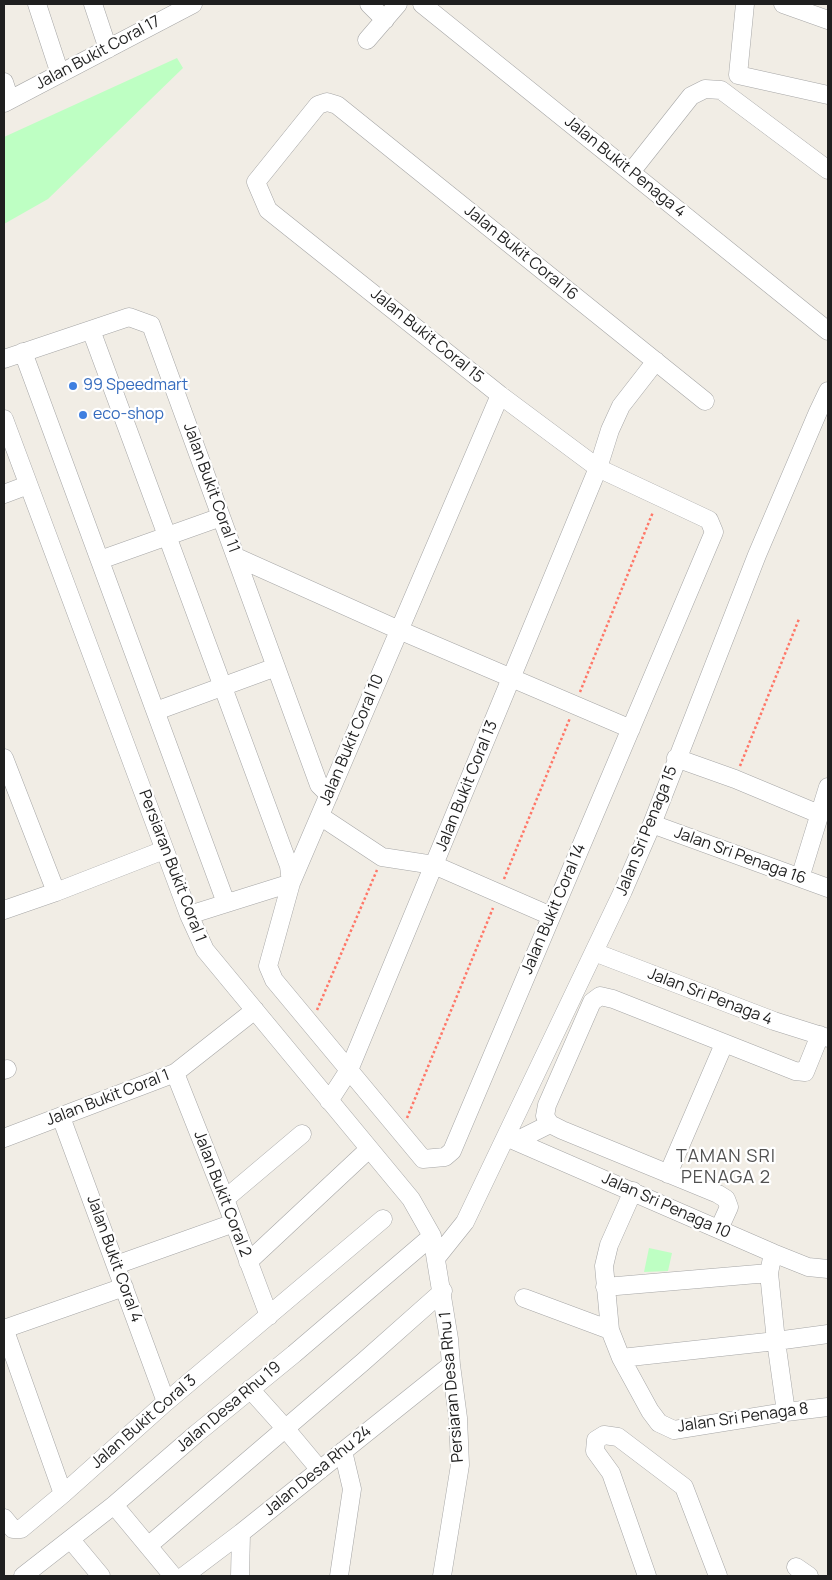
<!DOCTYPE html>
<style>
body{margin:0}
#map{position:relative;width:832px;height:1580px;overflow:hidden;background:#f1ede5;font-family:Manrope,sans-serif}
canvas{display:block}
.frame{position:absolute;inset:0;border:5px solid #1f1f1f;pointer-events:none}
</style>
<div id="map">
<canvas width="832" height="1580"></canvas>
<div class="frame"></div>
</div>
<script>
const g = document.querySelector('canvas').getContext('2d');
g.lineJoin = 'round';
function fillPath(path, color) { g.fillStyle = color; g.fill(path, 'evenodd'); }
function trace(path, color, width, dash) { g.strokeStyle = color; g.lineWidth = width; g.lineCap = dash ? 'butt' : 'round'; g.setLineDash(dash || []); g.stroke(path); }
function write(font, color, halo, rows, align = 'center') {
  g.font = font + ' Manrope,sans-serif'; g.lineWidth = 4.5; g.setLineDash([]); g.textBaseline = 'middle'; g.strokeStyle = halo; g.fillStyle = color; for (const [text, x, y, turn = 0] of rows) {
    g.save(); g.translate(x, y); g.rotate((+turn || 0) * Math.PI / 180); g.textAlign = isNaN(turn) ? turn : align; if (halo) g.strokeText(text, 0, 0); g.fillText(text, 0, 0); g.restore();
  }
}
const park = new Path2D(`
 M177,58L183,68L48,199L4,224V137Z
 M649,1248L672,1253L668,1271L644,1272Z`);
const path = new Path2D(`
 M580,692L653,512
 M740,766L799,619
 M504,879L570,718
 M317,1010L377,870
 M407,1118L493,908`);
const minor = new Path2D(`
 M37,4L60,74
 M93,4L108,49
 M369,4L385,20
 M422,4L828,331
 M745,4L738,75L828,95
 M783,4L828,20
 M367,40L398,4
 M4,82L10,100
 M4,103L193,4
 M631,172L691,96L705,89L721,90L828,170
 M91,330L289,866L291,883
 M23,352L226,903
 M4,359L129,317L151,325L319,785L329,795
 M500,395L291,883L268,966L274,980L423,1159L445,1157L452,1151L714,532L709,520L598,468L500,395L268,210L256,182L318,105L327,102L337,105L705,401
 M4,419L189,915L205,950L411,1199L432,1236L449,1339L451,1365L458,1418L460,1465L442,1576
 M4,494L28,485
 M236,557L399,630L631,729
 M100,560L221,517
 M156,711L276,667
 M4,758L56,892
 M676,758L735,779L819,814
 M320,816L382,857L434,865L551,916
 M652,824L828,888
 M800,878L828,787
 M4,910L56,892L164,850
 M189,915L291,883
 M594,952L774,1021L828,1038
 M4,1070L7,1069
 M175,1073L225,1199L269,1316
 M329,1101L349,1070L598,468L610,430L621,406L656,361
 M61,1117L166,1402
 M506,1137L773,1253L808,1267L828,1269
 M4,1138L175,1073L255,1010
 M516,1141L550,1124
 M668,1174L724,1044
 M633,1191L609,1245L604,1266L610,1330L621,1358L650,1411L659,1423L674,1430L786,1412L828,1407
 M225,1199L302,1134
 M719,1229L729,1207L726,1199L718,1194L562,1130L550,1124L545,1116L547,1105L592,1002L600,996L613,999L795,1071L805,1072L820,1035
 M437,1257L465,1222L623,891L652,824L757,555L818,412L828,391
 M248,1262L369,1149
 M116,1265L234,1223
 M769,1273L776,1341L786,1412
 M605,1287L769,1273L773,1253
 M524,1298L610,1330
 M4,1328L63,1494
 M4,1329L124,1287
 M621,1358L776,1341L828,1334
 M250,1389L285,1428L320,1470
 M114,1505L173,1576
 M4,1518L13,1529H21L63,1494L166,1402L383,1219
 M71,1540L101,1576
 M148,1546L363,1362L443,1291
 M796,1567L809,1576
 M23,1576L114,1505L196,1434L294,1354L432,1236
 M184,1576L241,1533L451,1365
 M240,1576L241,1533
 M339,1576L352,1489L343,1451
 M647,1576L611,1473L595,1451L596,1440L604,1435L618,1437L684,1487L718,1576`);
const markers = [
 [73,386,5,"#3f7fe0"],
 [83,415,5,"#3f7fe0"]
];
const streetNames = [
 ["Jalan Bukit Coral 17",98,53,-28],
 ["Jalan Bukit Penaga 4",625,167,39],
 ["Jalan Bukit Coral 16",521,253,39],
 ["Jalan Bukit Coral 15",427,336,39],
 ["Jalan Bukit Coral 11",211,488,70],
 ["Jalan Bukit Coral 10",352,740,-67],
 ["Jalan Bukit Coral 13",467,786,-68],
 ["Jalan Sri Penaga 15",647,831,-68],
 ["Jalan Sri Penaga 16",740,856,20],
 ["Persiaran Bukit Coral 1",172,866,69],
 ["Jalan Bukit Coral 14",554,909,-67],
 ["Jalan Sri Penaga 4",710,997,21],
 ["Jalan Bukit Coral 1",108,1098,-21],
 ["Jalan Bukit Coral 2",222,1194,69],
 ["Jalan Sri Penaga 10",666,1206,24],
 ["Jalan Bukit Coral 4",114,1259,70],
 ["Persiaran Desa Rhu 1",452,1387,-95],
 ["Jalan Desa Rhu 19",229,1407,-40],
 ["Jalan Sri Penaga 8",743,1418,-8],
 ["Jalan Bukit Coral 3",144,1422,-41],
 ["Jalan Desa Rhu 24",318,1471,-39]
];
const shopNames = [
 ["99 Speedmart",83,386],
 ["eco-shop",93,415]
];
const neighbourhoodNames = [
 ["TAMAN SRI",726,1157],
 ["PENAGA 2",726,1178]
];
fillPath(park, '#beffc3');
trace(minor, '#a6a6a6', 19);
trace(path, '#ff7768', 2.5, [2.5, 2.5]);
trace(minor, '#fff', 18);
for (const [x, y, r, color] of markers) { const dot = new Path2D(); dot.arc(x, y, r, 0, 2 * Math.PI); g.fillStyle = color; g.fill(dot); trace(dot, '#fff', 2); }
write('16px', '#1f1f1f', '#fff', streetNames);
write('16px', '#366cbe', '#fff', shopNames, 'left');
g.letterSpacing = '1px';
write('18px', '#525252', '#fff', neighbourhoodNames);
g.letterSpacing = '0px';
</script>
